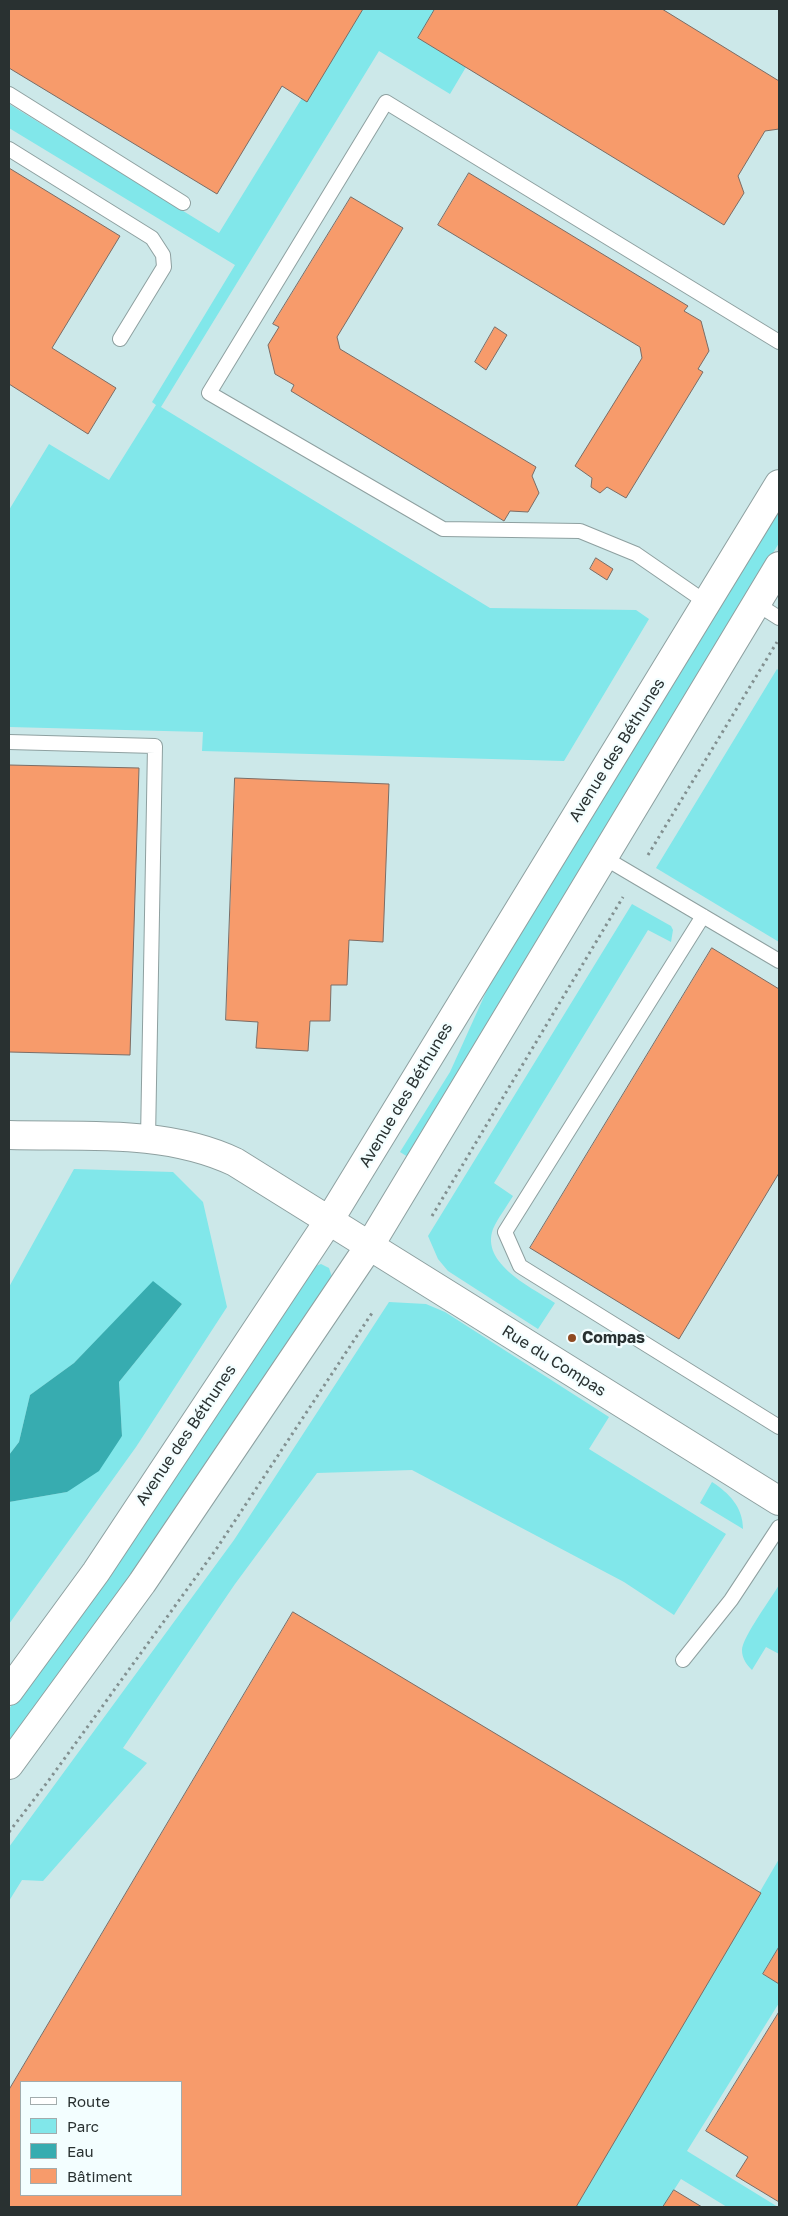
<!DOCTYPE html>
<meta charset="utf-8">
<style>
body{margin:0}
#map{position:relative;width:788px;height:2216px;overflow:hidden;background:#dff3f3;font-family:"Golos Text",sans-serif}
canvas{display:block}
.frame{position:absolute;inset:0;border:10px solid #293131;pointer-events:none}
.legend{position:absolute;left:20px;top:2081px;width:162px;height:115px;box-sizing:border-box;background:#f3feff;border:1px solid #a2acad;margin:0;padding:6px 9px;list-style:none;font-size:15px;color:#293131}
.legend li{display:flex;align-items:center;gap:10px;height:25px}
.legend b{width:25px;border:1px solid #a2acad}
</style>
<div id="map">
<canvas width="788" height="2216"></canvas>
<div class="frame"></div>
<ul class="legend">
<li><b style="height:6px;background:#fff"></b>Route</li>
<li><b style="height:14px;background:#81e7ea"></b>Parc</li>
<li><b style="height:14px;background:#37acb0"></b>Eau</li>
<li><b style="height:14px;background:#f79b6b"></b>Bâtiment</li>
</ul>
</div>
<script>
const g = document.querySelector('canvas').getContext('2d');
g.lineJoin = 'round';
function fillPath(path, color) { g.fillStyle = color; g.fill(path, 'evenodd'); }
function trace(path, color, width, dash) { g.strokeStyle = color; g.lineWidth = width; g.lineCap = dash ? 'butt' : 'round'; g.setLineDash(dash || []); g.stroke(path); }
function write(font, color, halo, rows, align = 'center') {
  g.font = font + ' "Golos Text",sans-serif'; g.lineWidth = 4.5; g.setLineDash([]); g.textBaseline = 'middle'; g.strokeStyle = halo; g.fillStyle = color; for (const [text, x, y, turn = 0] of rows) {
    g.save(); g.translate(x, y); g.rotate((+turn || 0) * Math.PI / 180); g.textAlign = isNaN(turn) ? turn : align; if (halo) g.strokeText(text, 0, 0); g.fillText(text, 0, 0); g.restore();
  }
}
const built = new Path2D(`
 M9,9H779V2207H9ZM21,2082H181V2195H21Z`);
const green = new Path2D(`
 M363,9H435L418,38L466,67L450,94L379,51L161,407L490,608L636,610L649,619L564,761L202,751L203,732L9,727V510L49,444L109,480L156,405L152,402L235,265L9,128V104L219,233L302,98L307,101Z
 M779,503V543L408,1157L400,1152L450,1072L496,970Z
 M777,669L779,671V942L656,868Z
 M632,904L671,926L673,930L671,942L648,930L494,1183L513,1196C507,1206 498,1218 493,1229C480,1264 533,1288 555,1303L538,1329L448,1271L438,1259L428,1236Z
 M74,1169L173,1172L203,1202L227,1307L136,1447L9,1624V1502L67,1492L122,1436L119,1382L182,1304L153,1282L74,1363L30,1395L19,1442L9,1455V1287Z
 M321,1264L329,1268L332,1277L329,1282L164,1531L9,1746V1709L80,1612L313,1267Z
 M389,1302L426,1304L445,1312L609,1417L589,1449L726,1534L674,1615L624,1582L412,1470L317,1473L235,1584L123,1748L147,1763L43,1881L22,1880L9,1901V1847L234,1540Z
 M712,1482C729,1493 743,1507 743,1529L700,1503Z
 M779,1585V1654L766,1647L752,1670C746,1664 742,1658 742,1650C742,1638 772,1597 779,1585Z
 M779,1859V1947L763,1974L779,1984V2003L687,2151L778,2207H727L681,2179L663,2207H576Z`);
const water = new Path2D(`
 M153,1281L182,1304L119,1382L122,1436L99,1471L67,1492L9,1502V1455L19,1442L30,1395L74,1363Z`);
const building = new Path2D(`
 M9,9H363L307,102L282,86L217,194L9,68Z
 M435,9H662L779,81V129L765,131L738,176L744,193L724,225L418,38Z
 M9,168L120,236L52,348L116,388L88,434L9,384Z
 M469,173L688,306L684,311L701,321L709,351L698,369L703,372L626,498L607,487L600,493L591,487L592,478L575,466L642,358L640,347L438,225Z
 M351,197L403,228L337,337L340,349L536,467L532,476L539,493L528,512L510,511L504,521L291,391L294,385L275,374L268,345L279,327L273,324Z
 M495,327L507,335L486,370L475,362Z
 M596,558L613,569L607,580L590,569Z
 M9,765L139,768L130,1055L9,1052Z
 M235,778L389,784L383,942L349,940L347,985H331L330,1021H310L308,1051L256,1048L258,1022L226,1020Z
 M712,948L779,989V1173L679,1339L530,1248Z
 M293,1612L761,1893L576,2207H9V2090ZM21,2082H181V2195H21Z
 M779,1947V1984L763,1974Z
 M779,2012V2202L736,2176L748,2157L706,2131Z
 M674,2190L702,2207H663Z`);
const path = new Path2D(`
 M648,855L777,642
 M432,1216L623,897
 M9,1832L49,1780L217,1548L372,1313`);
const lane = new Path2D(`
 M9,94L183,203
 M9,149L152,238L163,255L164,267L120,339
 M707,603L636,554L580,531L443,529L209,393L386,102L779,342
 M757,604L779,618
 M9,742L155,746L148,1139
 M603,857L779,961
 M703,916L505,1232L520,1266L779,1427
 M683,1660L731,1600L779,1527`);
const street = new Path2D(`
 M9,1135C84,1137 165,1129 235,1162L779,1501
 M9,1691L96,1572L330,1219L779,484
 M9,1765L142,1583L370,1245L779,566`);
const markers = [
 [572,1338,5,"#8f4a21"]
];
const streetNames = [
 ["Avenue des Béthunes",617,750,-58],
 ["Avenue des Béthunes",406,1095,-59],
 ["Rue du Compas",554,1361,32],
 ["Avenue des Béthunes",186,1435,-56]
];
const poiNames = [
 ["Compas",582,1338]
];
fillPath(built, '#cce8e9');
fillPath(green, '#81e7ea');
fillPath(water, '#37acb0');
fillPath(building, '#f79b6b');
trace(building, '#7b6d66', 1);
trace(lane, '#8ea0a0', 16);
trace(street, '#8ea0a0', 30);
trace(path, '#829090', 3, [2.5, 4]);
trace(lane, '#fff', 14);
trace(street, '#fff', 28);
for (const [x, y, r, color] of markers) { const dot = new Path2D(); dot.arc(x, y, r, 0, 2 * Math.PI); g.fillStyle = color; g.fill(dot); trace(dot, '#f3feff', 2); }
write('16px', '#293131', '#f3feff', streetNames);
write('bold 16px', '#293131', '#f3feff', poiNames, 'left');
</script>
